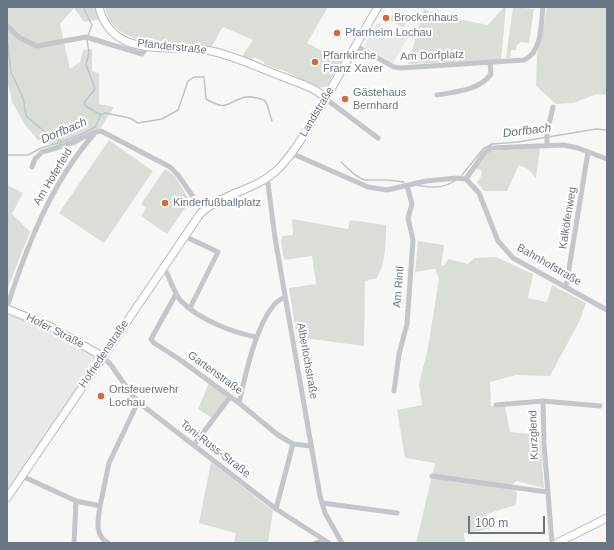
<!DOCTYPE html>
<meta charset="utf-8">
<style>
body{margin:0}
#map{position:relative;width:614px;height:550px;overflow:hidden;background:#f7f8f5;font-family:Arial,sans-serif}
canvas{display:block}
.frame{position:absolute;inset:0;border:8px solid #687584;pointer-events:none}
.scale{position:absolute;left:468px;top:516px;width:77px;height:18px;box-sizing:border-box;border:2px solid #687584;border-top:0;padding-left:5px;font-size:12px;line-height:14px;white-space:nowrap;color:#687584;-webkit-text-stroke:3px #fff;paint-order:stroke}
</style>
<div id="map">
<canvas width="614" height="550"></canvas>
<div class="frame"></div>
<div class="scale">100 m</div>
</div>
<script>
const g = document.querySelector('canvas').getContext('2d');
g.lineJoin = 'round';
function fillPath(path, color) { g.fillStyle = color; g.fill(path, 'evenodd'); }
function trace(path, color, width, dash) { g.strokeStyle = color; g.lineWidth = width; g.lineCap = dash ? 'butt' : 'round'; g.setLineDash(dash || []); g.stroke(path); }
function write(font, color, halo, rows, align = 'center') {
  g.font = font + ' Arial,sans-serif'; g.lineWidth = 4; g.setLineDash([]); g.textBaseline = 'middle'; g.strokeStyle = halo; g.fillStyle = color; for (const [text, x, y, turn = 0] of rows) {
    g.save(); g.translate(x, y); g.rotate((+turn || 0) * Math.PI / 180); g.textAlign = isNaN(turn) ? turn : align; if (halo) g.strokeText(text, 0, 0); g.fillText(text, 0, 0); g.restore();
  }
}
const built = new Path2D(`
 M378,22L407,39L393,63L364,46Z
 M7,309L102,356L7,504Z`);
const green = new Path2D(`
 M7,7H99L102,19L84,22L74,8L60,24L70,69L80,62L83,50L92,49V71L99,73V104L114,107L102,126L75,146H58L38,140L25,125L12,102L7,79Z
 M105,7H328L307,43L341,61L327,86L318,88L287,72L264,64V62L254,57L251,62L241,58L253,40L223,27L211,47C179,45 111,49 105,7Z
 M504,7H506L501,60L408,64L424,9L433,14L488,25Z
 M513,7L534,9L529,43L521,42L517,45L516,50H511L510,58H506Z
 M547,7H607V95L597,94L573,103L556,104L536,86L537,54L541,40Z
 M394,13L407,20L403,27L390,20Z
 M109,140L153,171L104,243L59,213Z
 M540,148L536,178L528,169L519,165L507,191H484L477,182L480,179L482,171L476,168L482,157L489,151Z
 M165,169L175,176L190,201L167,234L141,216L146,208L141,204Z
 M7,185L23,193L12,214L30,232L7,290Z
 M292,219L348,229L350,220L386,225C386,244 386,261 377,278L365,281L364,346L297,337L289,288L316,284L312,256L284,260L281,241L282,240V236L293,235Z
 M418,241L444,245L441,266L445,265L448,259L468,264L474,258L496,257L533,274L528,298L547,302L552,285L586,303L580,320L550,376L516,375L490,382L491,406H505L510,432L540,435L544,488L516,481L512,486L517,493L516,505L486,514L489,529L464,533L465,543H416L435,463L405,458L397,410L422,405L419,384L428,348L439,279L435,269L415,272Z
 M209,383L225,395L226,399L212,418L198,409Z
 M211,462L273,511L268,543H234L236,533L199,523Z`);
const stream = new Path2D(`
 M83,7L92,25L88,36
 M7,38L11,72L23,98L26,116L45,132L62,142
 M87,40L89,53L86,64L95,89L84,103L87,107L101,115
 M7,155H28L41,148L62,142L86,132L95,127L101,115L105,113L130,118L138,123L162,119L178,110L188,81L194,77H204L206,99C227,111 224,104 242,98C249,95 257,98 264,100L267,104L272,121
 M341,162L355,175L364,180H388L404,182
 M462,175L483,149L492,144L518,142L596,129L607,130
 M416,185C431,188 443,189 456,180`);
const street = new Path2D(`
 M7,26L20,38L37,46L86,37L142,54L147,47
 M356,46L394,67L400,68L524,60C542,53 541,24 543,7
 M437,95C456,92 480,90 491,74L490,63
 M326,99L378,138
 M547,144V132L553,107
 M291,153L368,187L387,190L426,181L457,178L466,179L479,193L498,241L513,258L607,310
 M32,167L35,159L42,152L63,146L96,132L101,131L170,167L178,175L203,211
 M266,179L268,184L275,238L320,496L325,513L342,543
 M466,179L484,153L491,148L563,145L578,148L607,159
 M184,236L218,252L190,308
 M162,268L166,271C170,279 175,295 181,301C198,319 233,333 257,337
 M566,287L588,152
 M176,294L151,339L154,343L179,359L239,403L278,435L293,444L311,446
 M7,307C27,246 51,183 94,134
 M102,356L111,365L127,388L138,402L276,509L329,543
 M394,391L399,354L407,324L413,240L408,218L412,204L407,186
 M543,401L544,444L552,543
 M239,403C245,377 259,306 285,297
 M496,405L543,401L600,406
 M194,445L230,397
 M22,476L76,501L100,506C98,520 94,535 108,543
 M432,476L547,492
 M322,503L397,513
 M100,506L109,463L138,402
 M276,509L293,444
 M74,543L76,501
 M316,543L324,541`);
const secondary = new Path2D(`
 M99,7C112,61 171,43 211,51C236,56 261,69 286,78C298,83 317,88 326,99
 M7,309L49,326L102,356
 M7,498L200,214C222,193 254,191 276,171C293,155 305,133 317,113C338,78 357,42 378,7
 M557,543L607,518`);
const markers = [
 [386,18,4,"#da6933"],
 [337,33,4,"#da6933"],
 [315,62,4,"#da6933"],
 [345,99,4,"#da6933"],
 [165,203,4,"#da6933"],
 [101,396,4,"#da6933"]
];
const poiNames = [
 ["Brockenhaus",394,18],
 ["Pfarrheim Lochau",345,33],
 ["Pfarrkirche",323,56],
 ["Franz Xaver",323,69],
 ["Gästehaus",353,93],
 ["Bernhard",353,106],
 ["Kinderfußballplatz",173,203],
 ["Ortsfeuerwehr",109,390],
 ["Lochau",109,403]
];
const streetNames = [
 ["Pfänderstraße",172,47,6],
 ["Am Dorfplatz",432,56,-2],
 ["Landstraße",317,112,-59],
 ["Am Hoferfeld",53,177,-59],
 ["Kalköfenweg",568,218,-81],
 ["Bahnhofstraße",549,265,30],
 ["Am Rintl",399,287,-85],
 ["Hofer Straße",55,331,27],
 ["Hofriedenstraße",104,354,-56],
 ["Alberlochstraße",307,361,80],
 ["Gartenstraße",215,373,36],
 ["Kurzglend",534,435,-92],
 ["Toni-Russ-Straße",215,449,38]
];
const waterNames = [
 ["Dorfbach",64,131,-23],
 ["Dorfbach",527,131,-7]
];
fillPath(built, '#e8e9e8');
fillPath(green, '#d9ded6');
trace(stream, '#bdc6cb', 1.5);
trace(secondary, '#b6babe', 9);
trace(street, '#c3c6ca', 5);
trace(secondary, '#fff', 7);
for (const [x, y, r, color] of markers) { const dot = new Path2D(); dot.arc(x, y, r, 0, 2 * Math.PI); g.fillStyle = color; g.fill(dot); trace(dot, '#fff', 1.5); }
write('11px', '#687584', '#fff', poiNames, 'left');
write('11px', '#687584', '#fff', streetNames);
write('italic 12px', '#647680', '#fff', waterNames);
</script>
